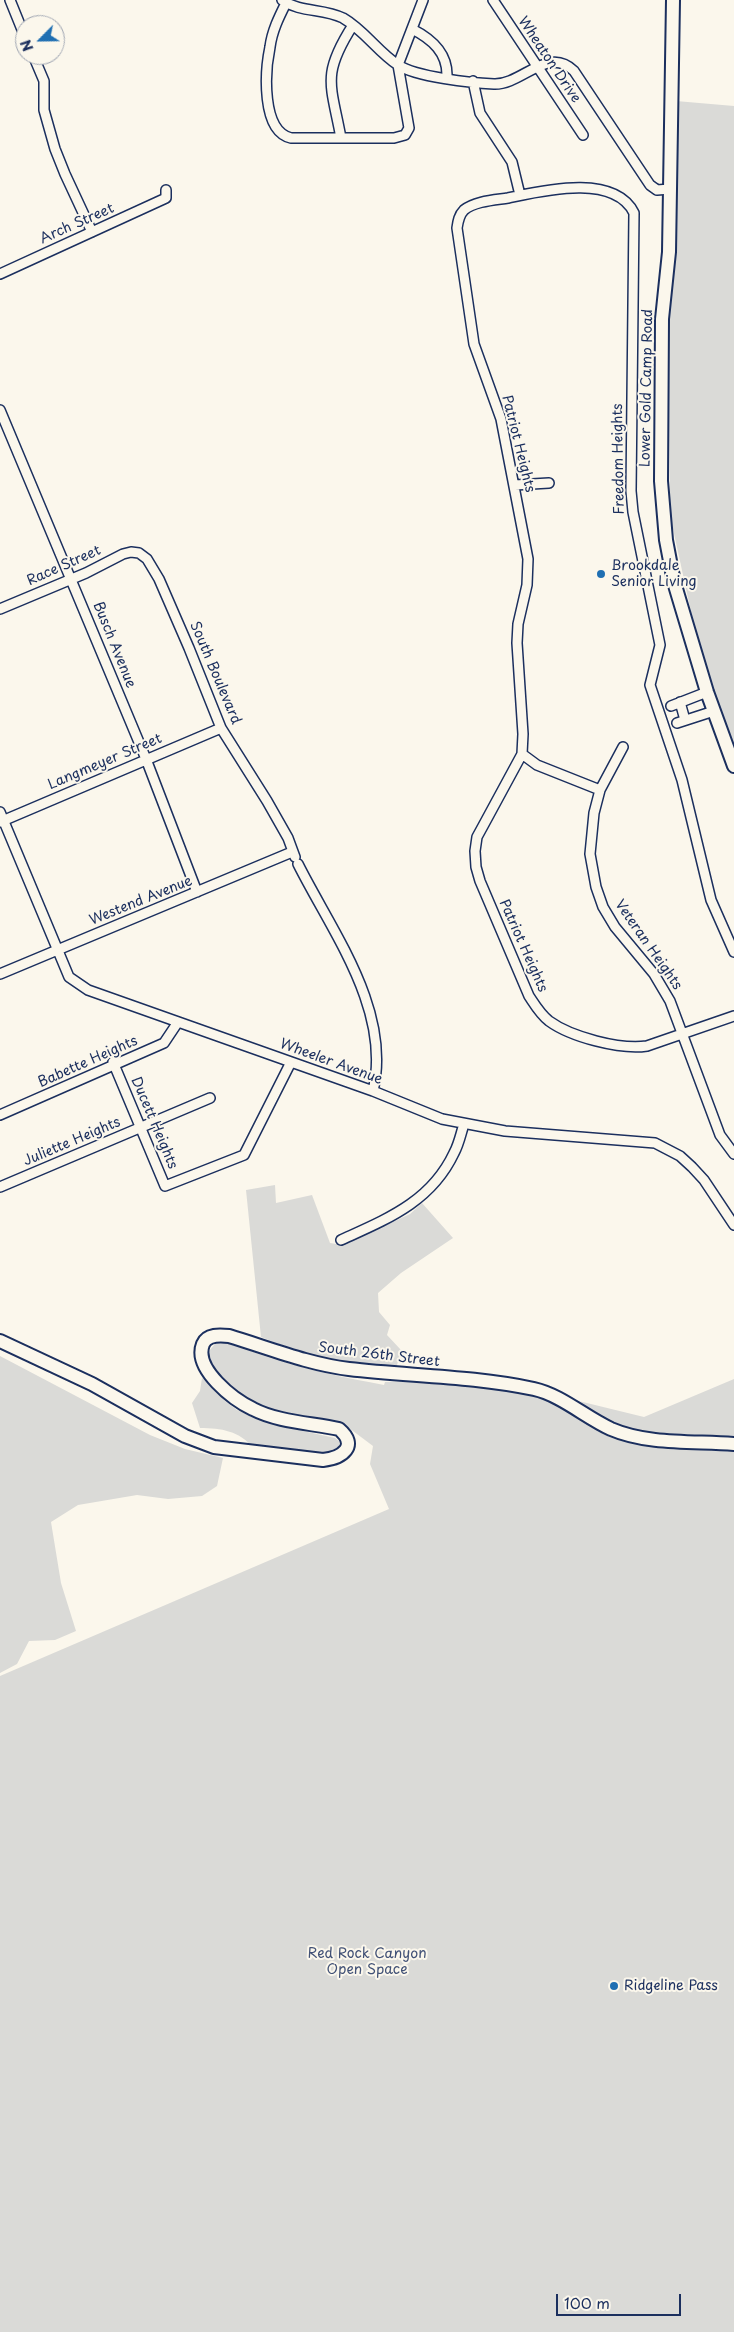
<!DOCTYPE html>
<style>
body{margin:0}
#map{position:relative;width:734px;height:2332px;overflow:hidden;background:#fbf7ec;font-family:"Playpen Sans",sans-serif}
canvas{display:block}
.north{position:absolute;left:15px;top:15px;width:50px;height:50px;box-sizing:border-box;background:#fbf7ec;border:1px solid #a1a7b3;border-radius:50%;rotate:247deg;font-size:14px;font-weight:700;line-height:20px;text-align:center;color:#1b2f5e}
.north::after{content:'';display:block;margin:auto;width:18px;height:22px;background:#1f6fb2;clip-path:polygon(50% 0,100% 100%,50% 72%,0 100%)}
.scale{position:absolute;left:556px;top:2294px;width:125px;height:22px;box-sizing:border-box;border:2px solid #1b2f5e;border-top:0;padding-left:6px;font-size:15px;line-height:18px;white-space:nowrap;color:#1b2f5e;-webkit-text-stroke:4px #fbf7ec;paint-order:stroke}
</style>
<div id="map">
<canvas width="734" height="2332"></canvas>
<div class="north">N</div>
<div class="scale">100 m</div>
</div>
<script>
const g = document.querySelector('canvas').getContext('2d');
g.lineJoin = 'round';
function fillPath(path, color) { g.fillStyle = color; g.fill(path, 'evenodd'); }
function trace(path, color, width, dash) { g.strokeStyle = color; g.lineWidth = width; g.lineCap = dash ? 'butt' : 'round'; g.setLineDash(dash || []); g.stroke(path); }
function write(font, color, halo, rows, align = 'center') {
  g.font = font + ' "Playpen Sans",sans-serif'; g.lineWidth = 4; g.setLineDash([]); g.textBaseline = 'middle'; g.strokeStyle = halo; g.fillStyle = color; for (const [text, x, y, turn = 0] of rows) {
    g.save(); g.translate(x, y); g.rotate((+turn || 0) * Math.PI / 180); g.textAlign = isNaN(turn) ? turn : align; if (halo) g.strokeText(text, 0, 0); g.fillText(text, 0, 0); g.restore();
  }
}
const green = new Path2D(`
 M676,101L734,106V746L714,692L693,621L670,515L668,341Z
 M275,1185L276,1203L312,1195L330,1243L343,1245L410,1214L422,1203L453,1238L401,1273L378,1293L379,1312L390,1325L387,1335L401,1350L396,1369L307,1355L261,1337L246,1190Z
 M225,1343C244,1347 259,1355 277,1360C312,1371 347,1378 384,1385L385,1382L465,1380L546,1393L644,1417L734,1379V2332H0V1676L389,1509L370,1464L373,1446L345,1425L333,1421L264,1410L241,1397L218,1375L211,1362L209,1351L215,1344Z
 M0,1356L150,1435L185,1449L223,1458L217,1486L202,1496L168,1499L137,1495L78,1505L51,1522L61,1583L76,1631L55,1640L29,1641L17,1664L0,1673Z
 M202,1378L217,1390L225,1401L237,1410L256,1418L276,1425L335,1438L339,1441L340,1452L325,1454L253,1448C240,1431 221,1428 200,1428L192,1403L200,1391Z`);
const street = new Path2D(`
 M10,0L25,37
 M282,0C301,13 323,8 343,18C364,30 378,52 398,65C416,77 472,83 494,84C522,85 548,45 574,71L650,185L657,190L670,189
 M493,0L583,135
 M286,3C279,17 272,31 270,47C265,71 261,131 291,138H394L405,135L409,128L398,65L423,0
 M412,29C432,39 448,53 447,77
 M33,55L44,81V110L55,149L65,174L92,232
 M473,81L480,113L512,162L520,195
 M341,138C331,84 321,75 353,25
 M0,274L166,198V190
 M0,410L146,759L197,892
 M515,485L549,483
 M0,609L86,573L123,554L131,552L139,553L147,559L159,579L189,648L221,728L267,801L288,838L295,857
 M680,702L685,720
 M671,706L707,692
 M677,723L714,711
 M623,747L600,790L594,813L590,854L596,887L603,907L615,927L654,974L670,1001L720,1135L734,1154
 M522,754L483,826L477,837L475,851L476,867L480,881L529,996C535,1005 540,1014 549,1021C571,1037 620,1050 647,1046L734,1016
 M600,790L537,765L522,754L523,734L517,643L518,624L527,585L528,559L501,419L474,344L457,228C458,221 459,215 464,210C475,201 495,200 508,198C542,191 614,173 634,213L631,491L633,512L660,645L650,685L682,780L711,900L734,952
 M0,812L69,977L88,990L373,1091L442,1119L505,1131L655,1143L680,1156L692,1167L704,1180L734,1225
 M0,822L221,728
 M298,864C332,932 392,1010 373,1091
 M0,974L292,852
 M113,1062L165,1186L244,1155L291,1062
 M0,1115L164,1043L178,1022
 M0,1187L210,1098
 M341,1240C387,1219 431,1202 454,1153C459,1144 461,1133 464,1124`);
const secondary = new Path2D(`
 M673,0L669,252L662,319L661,481L666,540L674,582L707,692L734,766
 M0,1341L92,1384L185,1436L214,1447L323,1460C342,1458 359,1446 339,1429C311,1423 278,1422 253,1409C234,1400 193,1369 203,1344C207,1334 220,1335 229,1336C269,1348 308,1364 349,1369C410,1376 473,1376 534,1389C561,1395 585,1417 611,1429C648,1445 694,1441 734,1444`);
const markers = [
 [601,574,5,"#1f6fb2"],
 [614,1986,5,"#1f6fb2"]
];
const streetNames = [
 ["Wheaton Drive",549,60,56],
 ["Arch Street",77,224,-24],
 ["Lower Gold Camp Road",647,388,-89],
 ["Patriot Heights",518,444,76],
 ["Freedom Heights",619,459,-91],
 ["Race Street",64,566,-24],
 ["Busch Avenue",114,645,68],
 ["South Boulevard",215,673,67],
 ["Langmeyer Street",105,762,-23],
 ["Westend Avenue",141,901,-22],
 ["Veteran Heights",648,945,55],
 ["Patriot Heights",523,946,66],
 ["Babette Heights",88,1062,-24],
 ["Wheeler Avenue",331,1062,20],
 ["Ducett Heights",154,1123,67],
 ["Juliette Heights",72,1142,-23],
 ["South 26th Street",379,1355,7]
];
const poiNames = [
 ["Brookdale",611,566],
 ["Senior Living",611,582],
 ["Ridgeline Pass",624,1986]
];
const parkNames = [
 ["Red Rock Canyon",367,1954],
 ["Open Space",367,1970]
];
fillPath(green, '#dadad7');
trace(street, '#1b2f5e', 12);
trace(secondary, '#1b2f5e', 16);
trace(street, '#fbf7ec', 9);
trace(secondary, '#fbf7ec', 12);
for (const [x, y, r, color] of markers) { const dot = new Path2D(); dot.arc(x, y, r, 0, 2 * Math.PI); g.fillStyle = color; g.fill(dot); trace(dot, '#fbf7ec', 2); }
write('14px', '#1b2f5e', '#fbf7ec', streetNames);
write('14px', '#1b2f5e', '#fbf7ec', poiNames, 'left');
write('14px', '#415176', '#fbf7ec', parkNames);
</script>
